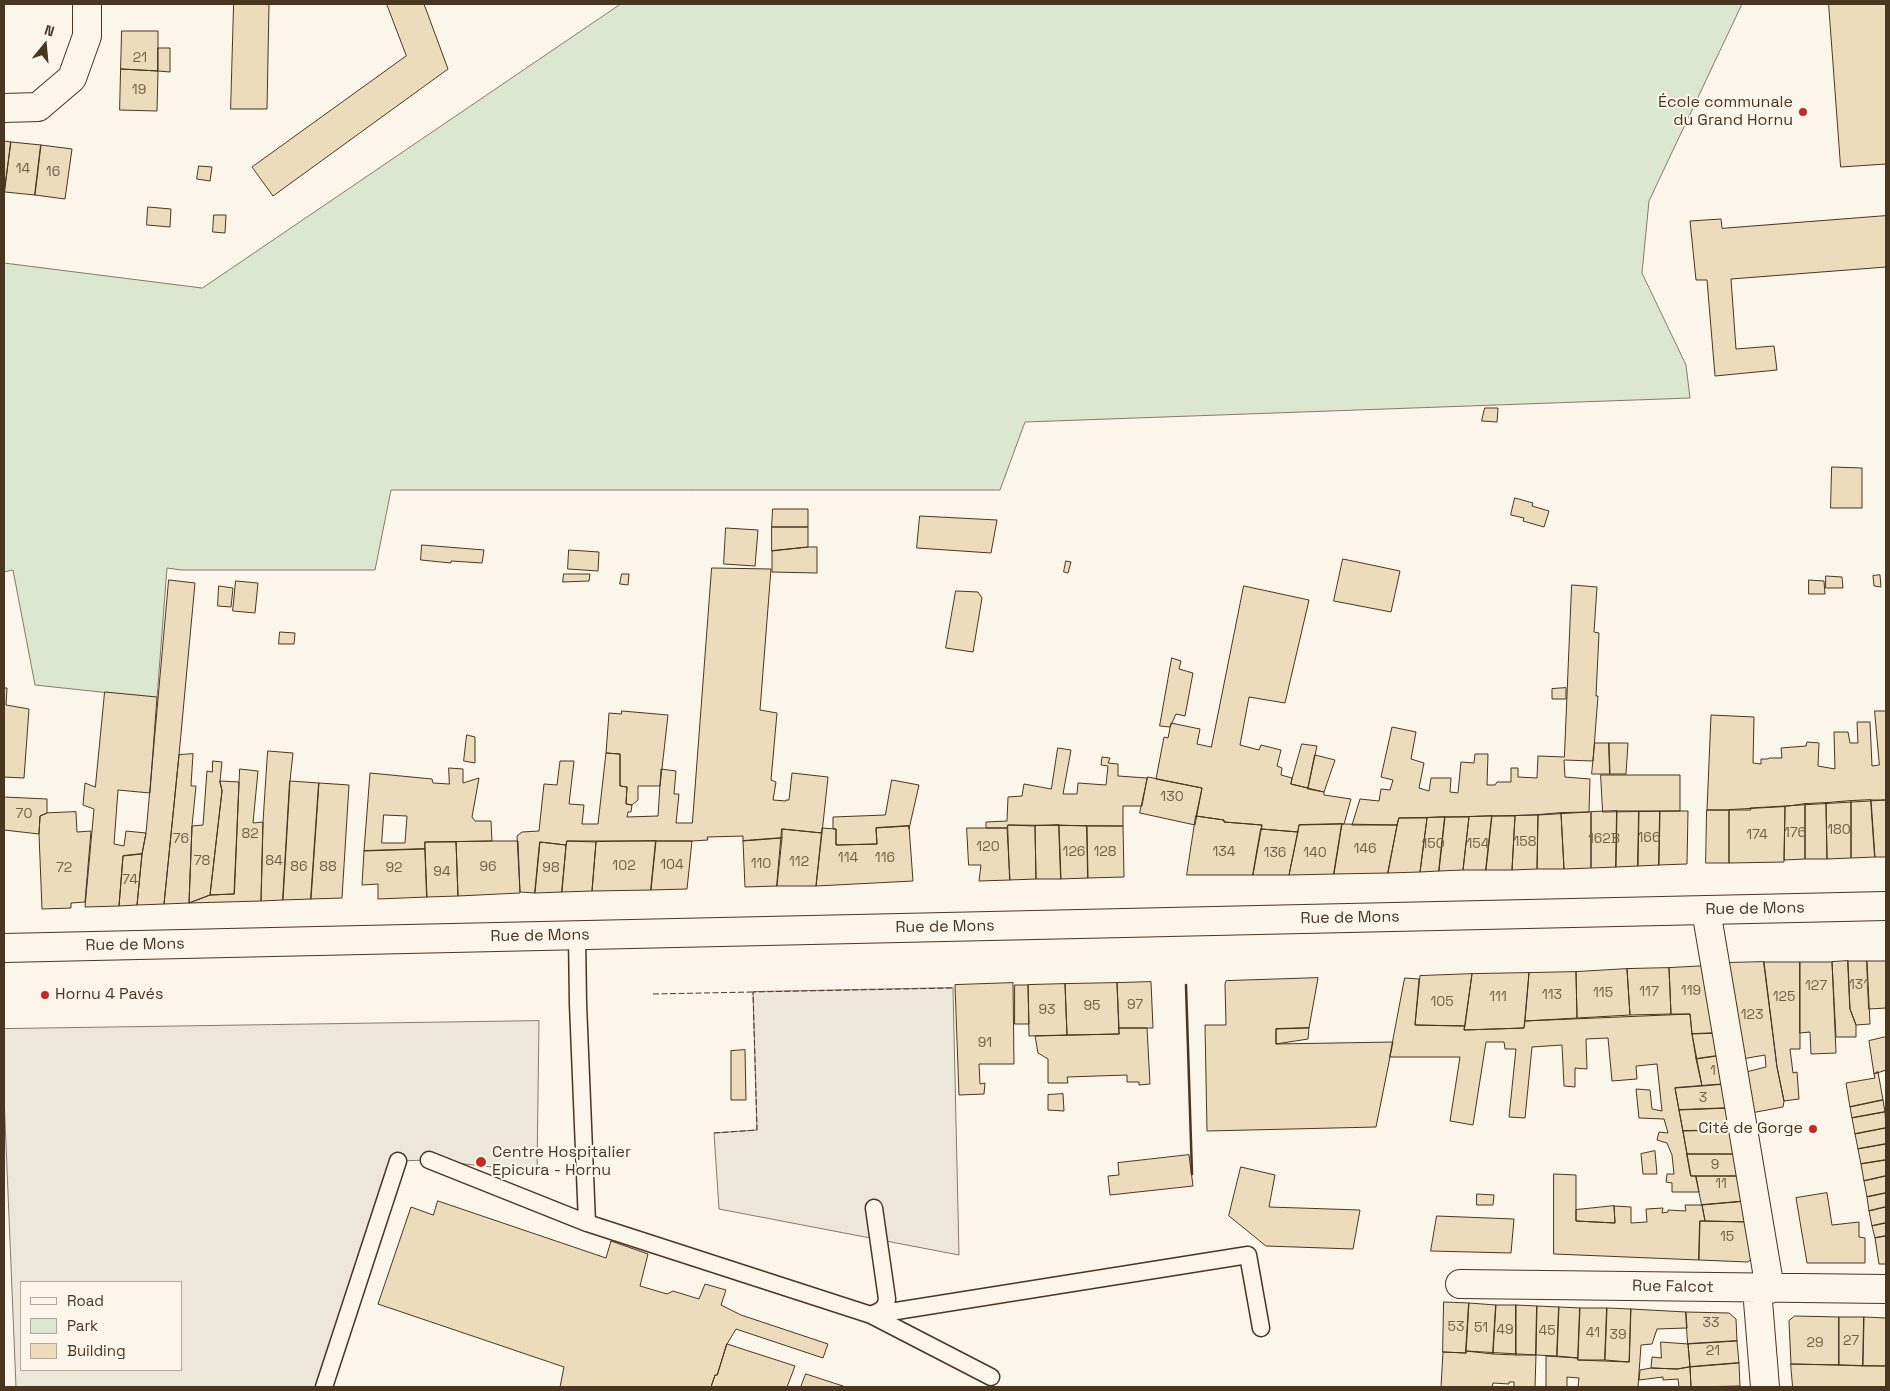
<!DOCTYPE html>
<meta charset="utf-8">
<style>
body{margin:0}
#map{position:relative;width:1890px;height:1391px;overflow:hidden;background:#fbf6e9;font-family:"Space Grotesk",sans-serif}
canvas{display:block}
.frame{position:absolute;inset:0;border:5px solid #4a3520;pointer-events:none}
.legend{position:absolute;left:20px;top:1281px;width:162px;height:90px;box-sizing:border-box;background:#fbf6e9;border:1px solid #b4a999;margin:0;padding:6px 9px;list-style:none;font-size:15px;color:#4a3520}
.legend li{display:flex;align-items:center;gap:10px;height:25px}
.legend b{width:25px;border:1px solid #b4a999}
.north{position:absolute;left:20px;top:20px;width:50px;height:50px;-webkit-text-stroke:4px #fbf6e9;paint-order:stroke;rotate:17deg;font-size:14px;font-weight:700;line-height:20px;text-align:center;color:#4a3520}
.north::after{content:'';display:block;margin:auto;width:18px;height:22px;background:#4a3520;clip-path:polygon(50% 0,100% 100%,50% 72%,0 100%)}
</style>
<div id="map">
<canvas width="1890" height="1391"></canvas>
<div class="frame"></div>
<ul class="legend">
<li><b style="height:6px;background:#fbf6e9"></b>Road</li>
<li><b style="height:14px;background:#dce7d0"></b>Park</li>
<li><b style="height:14px;background:#ecdcbc"></b>Building</li>
</ul>
<div class="north">N</div>
</div>
<script>
const g = document.querySelector('canvas').getContext('2d');
g.lineJoin = 'round';
function fillPath(path, color) { g.fillStyle = color; g.fill(path, 'evenodd'); }
function trace(path, color, width, dash) { g.strokeStyle = color; g.lineWidth = width; g.lineCap = dash ? 'butt' : 'round'; g.setLineDash(dash || []); g.stroke(path); }
function write(font, color, halo, rows, align = 'center') {
  g.font = font + ' "Space Grotesk",sans-serif'; g.lineWidth = 4; g.setLineDash([]); g.textBaseline = 'middle'; g.strokeStyle = halo; g.fillStyle = color; for (const [text, x, y, turn = 0] of rows) {
    g.save(); g.translate(x, y); g.rotate((+turn || 0) * Math.PI / 180); g.textAlign = isNaN(turn) ? turn : align; if (halo) g.strokeText(text, 0, 0); g.fillText(text, 0, 0); g.restore();
  }
}
const green = new Path2D(`
 M621,4H1742L1649,201L1642,273L1686,365L1690,398L1025,422L1000,490H391L375,570H181L167,568L157,698L35,685L13,570L4,572V263L202,288Z`);
const parking = new Path2D(`
 M953,988L959,1255L719,1209L714,1133L757,1130L753,992Z
 M539,1021L537,1172L429,1160L398,1161L324,1387H16L4,1096V1029ZM21,1282H181V1370H21Z`);
const building = new Path2D(`
 M234,4H269L267,109H231Z
 M387,4H424L448,69L273,196L252,167L406,56Z
 M1829,4H1886V164L1841,167Z
 M122,31H158V71L121,69Z
 M158,48H170V72L158,71Z
 M121,69L158,71L157,111L120,110Z
 M4,141L11,142L4,192Z
 M11,142L41,145L35,195L5,192Z
 M41,145L72,149L65,199L35,195Z
 M199,166L212,167L210,181L197,179Z
 M148,207L171,209L170,227L147,225Z
 M214,215H226L225,233L213,232Z
 M1886,216V267L1731,279L1736,349L1774,346L1777,370L1715,376L1707,280H1696L1690,221L1721,219L1722,228Z
 M1485,408H1498L1497,422L1482,421Z
 M1832,467L1862,468V508H1831Z
 M1515,498L1533,503L1532,506L1549,511L1544,527L1523,521L1524,518L1511,515Z
 M773,509H808V527H772Z
 M920,516L997,520L991,553L917,548Z
 M772,527H808V547L772,551Z
 M726,528L758,530L755,566L724,564Z
 M422,545L484,550L482,563L451,561V563L421,560Z
 M808,547H817V573L772,572V551Z
 M569,550L599,552L598,571L568,569Z
 M1343,559L1400,571L1391,612L1334,601Z
 M1066,561L1071,562L1068,573L1064,572Z
 M712,568L771,569L760,710L777,713L771,780L776,782L773,800L786,801V800H789L792,773L828,777L822,833L782,829V838L743,841V836L707,837L708,840L692,841H567L566,845L540,842L535,893L520,892L517,836L522,832L539,831L544,784L557,785L560,761H574L569,804L584,805L582,824H598L606,753L620,754V786L627,787L626,804L632,805L631,812H628L627,817L658,816L661,769L676,771L674,794H679L676,823H692Z
 M564,574H590L589,581L563,582Z
 M622,574H629L628,585L620,584Z
 M1880,575L1881,587L1874,586L1873,576Z
 M1826,576L1842,577L1843,588H1826Z
 M169,580L195,583L179,755L164,904L137,905L142,854L146,833Z
 M1809,580L1824,581L1825,594H1809Z
 M236,581L258,583L255,613L233,611Z
 M1572,585L1597,587L1594,632L1599,633L1596,696H1598L1593,761L1564,760L1565,777L1590,779L1589,812L1538,815L1399,818L1397,825H1352L1360,799L1379,801L1381,789L1390,790L1393,780L1381,777L1392,727L1416,732L1411,759L1424,763L1419,788L1429,791L1431,778H1451L1450,792L1458,793L1461,762L1474,763L1475,754H1488L1487,785H1495L1497,782H1511V768H1518V777L1537,778L1538,756L1564,757Z
 M219,586L233,588L231,607L218,606Z
 M1244,586L1309,600L1285,703L1249,697L1240,745L1259,750L1261,745L1281,750L1277,766L1282,768L1281,775L1292,778L1291,784L1324,792V795L1351,799L1344,824L1299,825L1298,832L1261,829L1262,825L1224,822V820L1196,816L1202,788L1156,779L1164,737L1168,738L1171,723L1200,729L1197,744L1211,747Z
 M956,591L978,592L982,598L973,652L946,648Z
 M280,632L295,633L294,644H279Z
 M1172,658L1181,661L1179,669L1193,673L1185,716L1176,714L1170,727L1160,726Z
 M4,688H7L6,705L29,709L24,778L4,777Z
 M1566,688V699H1552V689Z
 M105,692L157,697L151,778L150,793L118,790L114,844L124,846L126,831L146,833L142,854L123,856L119,906L85,907L94,809L83,805L85,783L95,787Z
 M622,711L668,715L660,786H638V800L632,805L626,804L627,787L620,786V754L606,753L609,713L621,714Z
 M1875,711H1886V800L1750,808L1751,810H1707L1711,715L1754,717L1753,763L1761,764V759H1768L1769,758H1782L1781,748L1806,746L1807,742L1819,743L1818,766L1835,769L1834,732H1848L1850,743H1858L1857,722H1870L1872,766L1879,765Z
 M467,735L475,737V763L464,761Z
 M1595,743H1609L1610,774H1592Z
 M1609,743H1628L1626,774H1610Z
 M1302,744L1317,746L1308,788L1291,784Z
 M1058,748L1071,750L1063,794H1077L1078,783L1106,785L1108,766L1101,765L1102,757L1110,758L1108,763L1118,764V776L1147,778L1142,806H1123V826L1008,825L1007,828H986V822L1007,821L1008,797L1022,796L1024,784L1051,789Z
 M268,751L293,753L290,781L283,900L261,901L263,822Z
 M193,754L191,786H196L192,826L189,903L164,904L179,755Z
 M1315,755L1335,760L1324,792L1308,789Z
 M213,761L222,762L220,781L222,791L210,895L189,903L192,826L203,825L207,771L212,772Z
 M449,768L463,769V783L479,778L472,817L475,821H491L492,841L425,842V849L364,851L370,773L432,779L433,783L449,784ZM384,815L407,816L405,843H382Z
 M240,769L258,771L253,823L263,822L261,901L189,903L210,895L234,894Z
 M1601,775H1680V811L1603,812Z
 M1148,777L1202,788L1195,825L1140,813Z
 M892,780L919,785L909,829V826L876,828L877,844L836,845V829H833V817L885,815Z
 M220,781L239,782L234,894L210,895L222,791Z
 M290,781L319,783L311,899L283,900Z
 M319,783L349,785L342,898L311,899Z
 M4,797L47,799V813L40,816L39,834L4,830Z
 M1871,800L1875,857L1851,858V801Z
 M1871,800H1886V857H1875Z
 M1851,801V858L1827,859L1826,803Z
 M1826,803L1827,859H1805V804Z
 M1805,804V859L1784,860L1785,807Z
 M1785,807L1784,862L1729,863V810Z
 M1707,810H1729V863H1706Z
 M1617,811L1616,867L1591,868V812Z
 M1617,811H1639L1638,866L1616,867Z
 M1639,811H1660L1659,865L1638,866Z
 M1660,811H1688L1687,864L1659,865Z
 M76,812L77,832L91,831L85,902L71,903V908L42,909L39,834L40,816L47,813Z
 M1589,812H1591V868L1564,869L1561,813Z
 M1561,813L1564,869H1537L1538,815Z
 M1538,815L1537,869L1512,870L1515,816Z
 M1196,816L1224,820V822L1262,825L1253,875H1187Z
 M1492,816H1515L1512,870H1486Z
 M1492,816L1486,870H1463L1469,817Z
 M1445,817H1469L1463,870L1439,871Z
 M1445,817L1439,871L1420,872L1427,818Z
 M1399,818H1427L1420,872L1388,873Z
 M1342,824L1397,825L1388,873L1334,874Z
 M1342,824L1334,874L1289,875L1299,825Z
 M1008,825L1035,826L1036,879L1010,880Z
 M1059,825L1087,826L1088,878L1061,879Z
 M1059,825L1061,879H1036L1035,826Z
 M909,826L913,881L816,886L822,828L836,829V845L877,844L876,828Z
 M1087,826H1123L1124,877L1088,878Z
 M967,828H1007L1010,880L979,881L981,865H969Z
 M782,829L822,833L816,886H777Z
 M1261,829L1298,832L1289,875H1253Z
 M782,838L777,886L745,887L743,841Z
 M492,841H518L520,893L458,896L456,842Z
 M567,841L596,842L592,891L562,892Z
 M656,841H692L687,889L651,890Z
 M656,841L651,890L592,891L596,842Z
 M425,842H456L458,896L427,897Z
 M540,842L566,845L562,892L535,893Z
 M425,849L427,897L378,899V884L362,885L364,851Z
 M142,854L137,905L119,906L123,856Z
 M1848,961H1867L1870,1024L1856,1025L1850,1009Z
 M1848,961L1850,1009L1856,1025V1037H1836L1832,962Z
 M1867,961H1886V1008L1869,1009Z
 M1764,962H1800V1049H1790L1793,1073L1797,1072L1799,1099L1784,1101L1777,1067Z
 M1764,962L1777,1067L1784,1101L1783,1107L1751,1113L1746,1072L1766,1067L1765,1055L1742,1059L1724,963Z
 M1800,962H1832L1836,1053L1811,1054L1810,1032L1800,1033Z
 M1707,966L1720,1033L1692,1034L1690,1014H1671L1669,968Z
 M1669,968L1671,1014L1630,1015L1627,969Z
 M1627,969L1630,1015L1577,1018L1576,972Z
 M1576,972L1577,1018L1525,1021L1529,973Z
 M1529,973L1524,1028L1464,1030L1472,974Z
 M1472,974L1465,1026L1415,1025L1420,976Z
 M1318,978L1309,1028L1276,1029V1044L1393,1042L1376,1127L1207,1131L1205,1025H1226L1225,984L1226,981Z
 M1405,978L1419,979L1415,1025L1465,1026L1464,1030L1524,1028L1525,1021L1690,1014L1692,1034L1702,1086L1675,1088L1691,1176H1696L1699,1192H1672V1183L1666,1182L1667,1174H1674L1672,1155L1667,1143L1657,1140L1659,1132L1668,1133L1664,1119L1639,1118L1636,1089L1650,1090L1652,1109L1662,1111L1657,1064L1636,1066L1637,1079L1612,1081L1608,1038L1586,1039L1587,1069L1575,1068V1087L1564,1086L1562,1045L1532,1047L1525,1118L1509,1117L1516,1049H1505L1504,1042H1486L1473,1125L1450,1121L1460,1057H1390Z
 M1151,982L1153,1028H1119L1117,983Z
 M1013,983L1014,1064H979L980,1084L985,1083L984,1094L959,1095L955,985Z
 M1117,983L1119,1034L1067,1035L1065,984Z
 M1065,984L1067,1035L1029,1036L1028,985Z
 M1015,985H1028L1029,1024H1015Z
 M1119,1028H1147L1150,1084L1139,1085V1082H1127V1075L1067,1077L1068,1083H1048V1059L1038,1053L1035,1036L1119,1034Z
 M1309,1028L1308,1039L1276,1044V1029Z
 M1720,1033L1724,1055L1696,1059L1692,1034Z
 M1886,1037V1070L1874,1074L1869,1041Z
 M745,1050L746,1100H731V1051Z
 M1724,1055L1726,1084L1702,1086L1696,1059Z
 M1878,1072L1883,1100L1850,1107L1846,1083L1875,1078L1874,1074Z
 M1726,1084L1730,1108L1679,1110L1675,1088Z
 M1063,1094L1064,1111L1048,1110V1095Z
 M1883,1100L1885,1112L1852,1118L1850,1107Z
 M1730,1108L1735,1130L1683,1131L1679,1110Z
 M1885,1112L1886,1128L1855,1134L1852,1118Z
 M1886,1128V1144L1858,1149L1855,1134Z
 M1735,1130L1739,1154H1687L1683,1131Z
 M1886,1144V1160L1861,1164L1858,1149Z
 M1655,1151L1657,1174H1643L1641,1154Z
 M1687,1154H1739L1743,1176H1691Z
 M1189,1155L1193,1186L1110,1195L1108,1176L1119,1175L1118,1163Z
 M1886,1160V1176L1864,1181L1861,1164Z
 M1241,1167L1275,1175L1269,1207L1360,1210L1353,1249L1266,1246L1229,1216Z
 M1554,1174L1576,1175V1221L1615,1223L1614,1206L1631,1207V1223L1647,1222L1646,1209L1663,1208L1662,1213L1668,1212V1210L1686,1211L1685,1205H1702L1705,1221H1700L1699,1260L1554,1254Z
 M1696,1176H1743L1748,1201L1702,1205Z
 M1886,1176V1193L1867,1197L1864,1181Z
 M1827,1193L1832,1225L1859,1222V1237L1865,1238V1263H1807L1796,1198Z
 M1886,1193V1207L1869,1211L1867,1197Z
 M1477,1194L1494,1195L1493,1205H1477Z
 M438,1201L606,1258L611,1241L648,1254L640,1286L667,1294L673,1291L699,1299L705,1284L726,1290L721,1305L741,1315L828,1344L823,1358L736,1329L727,1344L717,1375H715L711,1387H560L564,1367L378,1304L411,1207L433,1215Z
 M1748,1201L1751,1222L1705,1221L1702,1205Z
 M1614,1206L1615,1223L1576,1221V1210Z
 M1886,1207V1223L1872,1226L1869,1211Z
 M1437,1216L1514,1219L1511,1253L1431,1251Z
 M1700,1221L1751,1222L1757,1253L1748,1262L1699,1260Z
 M1886,1223V1236L1875,1238L1872,1226Z
 M1886,1236V1264H1879L1875,1238Z
 M1444,1302L1469,1303L1466,1353L1443,1352Z
 M1469,1303L1496,1305L1493,1354L1466,1351Z
 M1496,1305H1516V1355L1493,1354Z
 M1516,1305L1537,1306L1536,1355H1516Z
 M1537,1306L1559,1307L1557,1356L1536,1355Z
 M1559,1307L1580,1308L1578,1358L1557,1356Z
 M1580,1308H1607L1605,1360H1578Z
 M1607,1308L1631,1309L1629,1362L1605,1360Z
 M1631,1309L1686,1312L1687,1328L1657,1329L1652,1344L1641,1345L1638,1387H1578L1579,1378L1567,1377V1387H1546V1356L1578,1358V1360L1629,1362Z
 M1686,1312L1729,1313L1736,1319L1737,1341L1688,1344Z
 M1795,1316L1839,1317V1365L1791,1364L1789,1321Z
 M1839,1317H1864L1863,1366L1839,1365Z
 M1864,1317L1886,1318V1366H1863Z
 M1737,1341L1739,1363L1690,1367L1688,1344Z
 M1661,1342L1688,1344L1690,1367L1677,1369L1651,1368L1652,1357L1661,1358Z
 M727,1344L795,1366L787,1387H711L715,1375H717Z
 M1466,1351L1536,1355L1535,1387H1514V1382H1509V1384L1493,1383L1492,1387H1441L1443,1352L1466,1353Z
 M1739,1363L1740,1386L1691,1387L1690,1367Z
 M1791,1364L1886,1366V1387H1793Z
 M1690,1367L1691,1387H1679L1678,1379L1663,1380V1377L1639,1380L1640,1370L1651,1368L1677,1369Z
 M806,1374L846,1387H801Z`);
const lane = new Path2D(`
 M577,935L578,1004L587,1223L871,1315L1248,1255L1261,1328
 M429,1160L587,1223
 M873,1314C881,1311 886,1308 887,1299L874,1208
 M871,1315L991,1377
 M324,1387L398,1161`);
const street = new Path2D(`
 M4,108L38,107L72,78L87,36V4
 M1706,910L1770,1289
 M1460,1284L1886,1289
 M1757,1289L1765,1387`);
const primary = new Path2D(`
 M4,948L1886,906`);
const fence = new Path2D(`
 M653,994L753,992
 M714,1133L757,1130L753,992L953,988`);
const wall = new Path2D(`
 M1186,985L1192,1174`);
const markers = [
 [1803,112,5,"#c62828"],
 [45,995,5,"#c62828"],
 [1813,1129,5,"#c62828"],
 [481,1162,6,"#c62828"]
];
const numberNames = [
 ["21",140,58],
 ["19",139,90],
 ["14",23,169],
 ["16",53,172],
 ["130",1172,797],
 ["70",24,814],
 ["180",1839,830],
 ["176",1795,833],
 ["82",250,834],
 ["174",1757,835],
 ["166",1649,838],
 ["76",181,839],
 ["162B",1604,839],
 ["158",1525,842],
 ["150",1433,844],
 ["154",1478,844],
 ["120",988,847],
 ["146",1365,849],
 ["126",1074,852],
 ["128",1105,852],
 ["134",1224,852],
 ["136",1275,853],
 ["140",1315,853],
 ["114",848,858],
 ["116",885,858],
 ["78",202,861],
 ["84",274,861],
 ["112",799,862],
 ["110",761,864],
 ["104",672,865],
 ["102",624,866],
 ["86",299,867],
 ["88",328,867],
 ["96",488,867],
 ["72",64,868],
 ["92",394,868],
 ["98",551,868],
 ["94",442,872],
 ["74",130,880],
 ["131",1859,985],
 ["127",1816,986],
 ["119",1691,991],
 ["117",1649,992],
 ["115",1603,993],
 ["113",1552,995],
 ["111",1498,997],
 ["125",1784,997],
 ["105",1442,1002],
 ["97",1135,1005],
 ["95",1092,1006],
 ["93",1047,1010],
 ["123",1752,1015],
 ["91",985,1043],
 ["1",1713,1071],
 ["3",1703,1098],
 ["9",1715,1165],
 ["11",1721,1184],
 ["15",1727,1237],
 ["33",1711,1323],
 ["53",1456,1327],
 ["51",1481,1328],
 ["49",1505,1330],
 ["45",1547,1331],
 ["41",1593,1333],
 ["39",1618,1335],
 ["27",1851,1341],
 ["29",1815,1343],
 ["21",1713,1351]
];
const poiNames = [
 ["École communale",1793,103],
 ["du Grand Hornu",1793,121],
 ["Hornu 4 Pavés",55,995,"left"],
 ["Cité de Gorge",1803,1129],
 ["Centre Hospitalier",492,1153,"left"],
 ["Epicura - Hornu",492,1171,"left"]
];
const streetNames = [
 ["Rue de Mons",1755,909,-1],
 ["Rue de Mons",1350,918,-1],
 ["Rue de Mons",945,927,-1],
 ["Rue de Mons",540,936,-1],
 ["Rue de Mons",135,945,-1],
 ["Rue Falcot",1673,1287,1]
];
fillPath(green, '#dce7d0');
trace(green, '#887966', 1);
fillPath(parking, '#ede7d9');
trace(parking, '#887966', 1);
fillPath(building, '#ecdcbc');
trace(building, '#4a3520', 1);
trace(lane, '#4a3520', 19);
trace(street, '#4a3520', 30);
trace(primary, '#4a3520', 30);
trace(lane, '#fbf6e9', 16);
trace(street, '#fbf6e9', 28);
trace(primary, '#fbf6e9', 28);
trace(fence, '#4a3520', 1, [6, 2.5]);
trace(wall, '#4a3520', 2.5);
for (const [x, y, r, color] of markers) { const dot = new Path2D(); dot.arc(x, y, r, 0, 2 * Math.PI); g.fillStyle = color; g.fill(dot); trace(dot, '#fbf6e9', 2); }
write('14px', '#725f47', null, numberNames);
write('16px', '#4a3520', '#fbf6e9', poiNames, 'right');
write('16px', '#4a3520', '#fbf6e9', streetNames);
</script>
